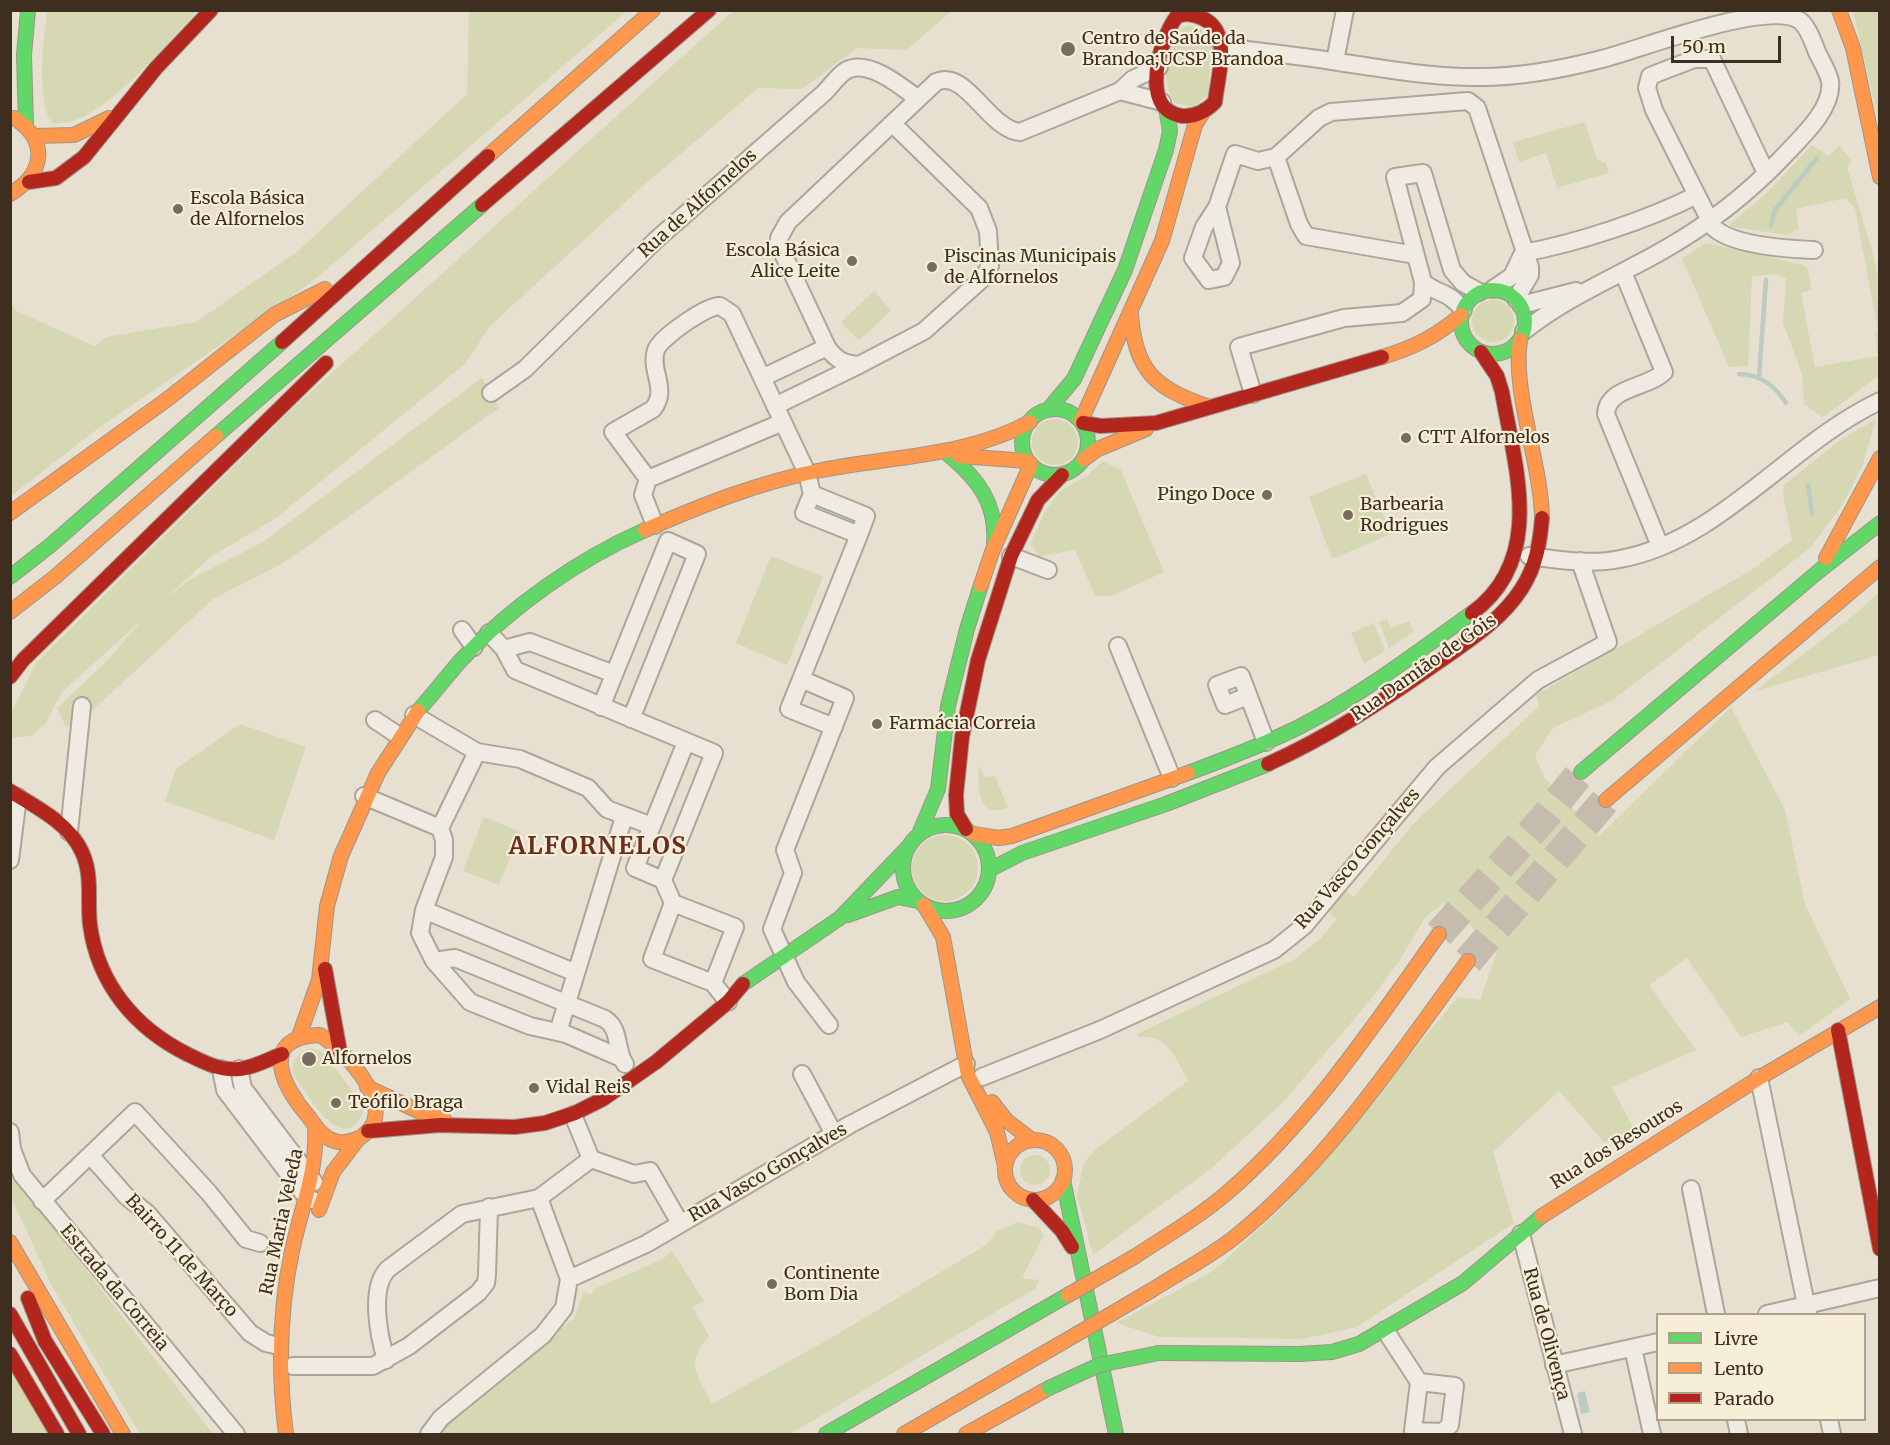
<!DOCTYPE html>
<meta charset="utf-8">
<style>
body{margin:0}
#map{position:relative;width:1890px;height:1445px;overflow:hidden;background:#e7e0d1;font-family:Merriweather,serif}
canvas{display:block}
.frame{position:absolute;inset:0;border:12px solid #3d2e20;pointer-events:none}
.legend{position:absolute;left:1656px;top:1313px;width:210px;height:108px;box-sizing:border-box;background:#f7eed8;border:2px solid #ada18e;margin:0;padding:8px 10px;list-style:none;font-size:18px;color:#3d2e20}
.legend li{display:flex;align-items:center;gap:12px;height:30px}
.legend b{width:30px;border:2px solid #ada18e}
.scale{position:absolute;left:1671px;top:36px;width:110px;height:27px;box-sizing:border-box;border:3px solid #3d2e20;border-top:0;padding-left:8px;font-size:18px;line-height:21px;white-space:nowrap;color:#3d2e20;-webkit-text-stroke:4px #f7eed8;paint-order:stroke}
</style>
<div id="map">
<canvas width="1890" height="1445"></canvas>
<div class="frame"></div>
<ul class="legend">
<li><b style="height:8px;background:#63d668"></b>Livre</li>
<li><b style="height:8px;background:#ff974d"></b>Lento</li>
<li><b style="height:8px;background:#b3261e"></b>Parado</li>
</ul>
<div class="scale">50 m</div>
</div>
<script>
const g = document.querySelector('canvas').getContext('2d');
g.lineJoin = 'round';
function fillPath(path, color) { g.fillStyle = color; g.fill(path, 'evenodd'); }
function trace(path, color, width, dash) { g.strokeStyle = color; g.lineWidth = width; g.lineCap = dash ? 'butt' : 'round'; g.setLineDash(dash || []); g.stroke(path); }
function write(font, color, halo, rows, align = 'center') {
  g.font = font + ' Merriweather,serif'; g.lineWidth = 4.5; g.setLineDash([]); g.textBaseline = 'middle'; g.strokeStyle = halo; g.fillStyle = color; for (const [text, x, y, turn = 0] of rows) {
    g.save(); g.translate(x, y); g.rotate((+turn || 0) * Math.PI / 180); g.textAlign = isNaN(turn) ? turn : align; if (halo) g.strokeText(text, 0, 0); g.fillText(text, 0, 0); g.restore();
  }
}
const green = new Path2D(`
 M47,11H197C171,39 92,136 51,122C36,97 44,40 47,11Z
 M469,11H627L312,282L100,427L11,496L10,301L16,311L95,346L106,337L196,322L298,251L467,94Z
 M733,11H951L907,50L857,48L802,89L758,88L644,185L490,326L465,364L276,518L209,558L163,601L189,580L263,542L482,378L499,408L315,541L283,563L213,599L95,708L66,727L57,708L105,663L143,619L62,692L45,724L31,736L11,738V713L36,663L292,409Z
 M1853,11H1879V122Z
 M1186,26L1199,27L1212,42L1208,95L1193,107L1174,103C1172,97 1167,90 1167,84C1164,67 1168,33 1186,26Z
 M1585,122L1597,159L1606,163L1609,173L1557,188L1546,153L1519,162L1513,142Z
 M1812,145L1828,156L1839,146L1852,160L1847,167L1874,258L1880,292L1879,375L1823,417L1804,404L1802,374L1783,323L1786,279L1777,274L1752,276L1748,366L1729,367L1682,258L1706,243L1804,265L1808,269L1812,290L1801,293L1815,367L1878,356L1875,335L1878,330L1855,209L1846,198L1796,209L1799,229L1788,235L1731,227L1730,224L1768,192Z
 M874,291L891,310L859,341L841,322Z
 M1472 321a21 21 0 1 1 42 0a21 21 0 1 1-42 0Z
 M1876,419L1862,467L1841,507L1810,548L1613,700L1553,728L1535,755L1544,777L1599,836L1731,707L1785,810L1805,904L1850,999L1799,1036L1788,1022L1741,1037L1687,958L1649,985L1696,1050L1612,1087L1634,1129L1605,1143L1559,1091L1493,1152L1514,1223L1357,1327L1303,1339L1159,1337L1116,1323L1213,1271L1285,1205L1458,997L1480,1000L1498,949L1444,903L1426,916L1400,960L1368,1003L1283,1102L1213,1167L1093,1255L1077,1195L1084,1163L1097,1148L1188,1081C1176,1059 1168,1034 1139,1037L1137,1034L1295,959L1320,939L1337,919L1327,910L1343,889L1354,897L1414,823L1539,706L1536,695L1753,569L1792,540L1783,495L1784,485L1840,440Z
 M1032 442a23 23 0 1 1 46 0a23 23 0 1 1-46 0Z
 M1102,461L1121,470L1164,572L1111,596H1095L1075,550L1039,556L1030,544L1045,511L1060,491L1087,476Z
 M1366,474L1391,534L1332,559L1309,497Z
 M771,556L823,577L787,665L736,643Z
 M1879,592V655L1755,691L1853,616Z
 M1387,619L1391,628L1409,621L1414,632L1389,648L1379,622Z
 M1374,623L1385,651L1364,664L1351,633Z
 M240,724L306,747L274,840L165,801L176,769Z
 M979,766L985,777L995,776L1008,808C977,819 978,789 979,766Z
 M484,817L521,832L499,885L463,871Z
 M912 868a33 33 0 1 1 66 0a33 33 0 1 1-66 0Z
 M311,1048L324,1053L363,1106C364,1116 360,1120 353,1126C333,1141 305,1090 294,1076C289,1062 298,1053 311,1048Z
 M10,1145L36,1205L213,1434H140L52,1286L11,1197Z
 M1020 1170a15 15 0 1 1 30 0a15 15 0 1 1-30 0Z
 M1018,1222L1039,1228L1044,1235L1022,1278L1039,1280L1036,1288L790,1434H439L479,1393L574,1318L584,1292L592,1294L594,1289L663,1259L672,1251L704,1301L692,1307L709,1336C684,1364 698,1375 712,1404L831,1338L986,1245L997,1231Z
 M11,1370L49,1434H11Z`);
const water = new Path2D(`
 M1585,1391L1590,1412L1581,1414L1577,1393Z`);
const stream = new Path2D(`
 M1771,226L1775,210L1817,158
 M1739,374C1761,375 1774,385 1786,403
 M1759,377L1766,280
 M1808,485L1812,514`);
const highwayTunnel = new Path2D(`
 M1439,934L1545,817L1581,772
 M1468,961L1606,800`);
const street = new Path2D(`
 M1222,47C1263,52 1303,56 1344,63C1389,69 1435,78 1481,77C1522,77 1563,69 1602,59C1641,49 1766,0 1799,20C1808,26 1813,42 1817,52C1821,61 1828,71 1830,81C1834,110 1797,141 1780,160C1747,194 1707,225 1667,248C1619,276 1568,296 1524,331
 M1335,61L1345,10
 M1120,91L1162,102
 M1468,101L1477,108L1530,267V275L1516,299
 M893,124L979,208L988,231L990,266L982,279L924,331L859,365C844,364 836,360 827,347L779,245V238L788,222L936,82C966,68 988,129 1020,132L1120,91L1133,79L1159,67
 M1766,173L1712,59H1694L1650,76L1647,88L1654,110L1713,227C1732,246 1789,249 1814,250
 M1217,207L1204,227L1193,258L1209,280L1224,277L1231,263L1217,207L1235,154L1258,161L1276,157
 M1523,253C1578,243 1647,220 1697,195
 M1415,255L1306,236L1299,224L1276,157L1319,118L1331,112L1468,101
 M1623,272L1664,372C1648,388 1607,387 1606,414L1660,546
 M1493,289L1512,276L1523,253
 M1521,305L1576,291
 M1463,310C1448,290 1438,295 1423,282L1395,177L1423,173L1452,270L1463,283L1479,292
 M762,378L827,347
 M491,393L525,369L657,239L824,93C831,86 838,75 847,70C869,59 902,87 918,99
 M1253,394L1239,347L1344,318L1402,313L1422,299L1423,282
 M775,406L859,365
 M648,479L613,432L653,409C669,389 649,371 656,350C660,338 707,305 720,306L732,314L807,473L812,494
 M655,525L643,495L648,479L783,422
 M1011,556L1048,570
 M1529,556C1558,560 1591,565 1620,559C1720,541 1790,443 1880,401
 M462,630L474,647
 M489,633L504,649L515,670L714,753L663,880
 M1118,646L1172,778
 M504,649L530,642L614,674
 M801,679L845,698L785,850L793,873L772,929L796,982L829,1025
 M1248,696L1225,705L1217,685L1241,676L1266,742
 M601,707L668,541
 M631,719L697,554L668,541
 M375,720L399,736
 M834,727L789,709L859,535L866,516L812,494L804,513L859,535
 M686,742L635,868L663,880L673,903L652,959L713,983L728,1002
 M477,752L520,759L588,788L607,809L652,826
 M364,796L440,828L477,752L414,715
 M440,828L444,840V857L424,910L420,933L434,961L470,1002L530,1026L566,1034L621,1058
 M69,832L82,706
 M10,860L18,797
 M673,903L735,927L713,983
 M424,910L576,973
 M434,961L455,958L605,1019C621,1029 615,1050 625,1064
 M558,1032L624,817
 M221,1069L225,1090L307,1198L313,1200
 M239,1069L243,1088L314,1182
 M802,1074L834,1134
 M982,1077L1100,1030L1274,950L1304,926L1437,767L1538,680L1608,642L1580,561
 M1759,1078L1808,1314
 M573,1115L591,1159
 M10,1132L12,1149L22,1175L236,1434
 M90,1155L126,1196L148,1214L250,1333L266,1343L279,1346
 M591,1159L634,1174L650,1171L680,1223
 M1691,1189L1716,1314
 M42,1201L135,1112L209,1193L246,1239L260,1243
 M1521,1234L1573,1434
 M569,1279L646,1244L851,1124L966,1064
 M1767,1314L1880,1288
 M1385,1330L1419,1382
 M1633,1348L1652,1434
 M386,1360C379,1337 369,1288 388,1269L462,1214L539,1198L591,1159
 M1554,1365L1658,1342
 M293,1366H373L409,1346L478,1293L486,1283L487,1275L489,1207
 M1419,1382L1455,1386L1450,1425L1443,1432L1413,1431Z
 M1736,1420L1739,1434
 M1829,1420L1832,1434
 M429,1434L441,1418L543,1335L564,1308L569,1279L539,1198`);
const fast = new Path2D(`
 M26,125L24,55L28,10
 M1461 322a32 32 0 1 1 64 0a32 32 0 1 1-64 0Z
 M1022 442a33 33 0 1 1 66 0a33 33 0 1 1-66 0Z
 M1048,410L1074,379L1125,270L1166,150L1170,131L1166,108
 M216,436L482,205
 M949,455C978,479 997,504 994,543
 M10,577L52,544L282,342
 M418,711C433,694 447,676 462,659C512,606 579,559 645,530
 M1581,772L1819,571L1880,523
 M1188,773C1226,759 1263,745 1299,727C1360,696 1416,653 1472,613
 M903 868a43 43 0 1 1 86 0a43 43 0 1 1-86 0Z
 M919,834L938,789L948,706L967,629L981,585
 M989,870L1022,853L1166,804L1268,764
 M848,915L898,897L918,901
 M743,984L840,918L910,845
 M1063,1180L1116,1434
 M1159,1353L1299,1354L1332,1352L1359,1344L1463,1283L1542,1216
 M826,1434L1068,1295`);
const slow = new Path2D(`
 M1839,10L1853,48L1880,177
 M35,136L74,135L109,118
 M488,156L653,10
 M10,194C45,174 49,140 14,118
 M1131,314C1135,372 1156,389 1210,407
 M1520,340C1512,392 1541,462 1542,518
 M1382,357C1413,348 1437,336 1461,315
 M1081,421L1162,241L1195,125L1202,114
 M959,456L1028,461
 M1084,459L1098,449L1146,429
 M10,513L169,398L274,315L325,289
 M645,530C702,505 760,482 822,470C892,456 966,457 1030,422
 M1826,558L1880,458
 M981,585L992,552L1031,464
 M10,612L55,577L216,436
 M1606,800L1880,567
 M973,834L999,838L1012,836L1188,773
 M924,905L943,937L968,1075L997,1132L1005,1166
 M320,1035C344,1050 395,1103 368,1131C361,1139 349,1143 339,1142C324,1140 316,1127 308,1116C283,1087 257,1037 320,1035Z
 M298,1039L319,980L327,906L341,856L378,773L418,711
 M367,1087L420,1112L444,1119
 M992,1102L1006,1120L1032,1140
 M1005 1170a30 30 0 1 1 60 0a30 30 0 1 1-60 0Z
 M319,1210L333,1172L359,1138
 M1542,1216L1759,1078L1880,1007
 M10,1242L123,1434
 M1134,1257C1166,1236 1199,1217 1228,1192C1312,1119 1375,1024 1439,934
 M1152,1290C1180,1272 1210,1257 1236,1236C1330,1160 1397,1057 1468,961
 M286,1434C278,1372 279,1312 292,1251C301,1208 318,1170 315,1125
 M904,1434L1077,1334
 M966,1434L1049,1388`);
const jam = new Path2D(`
 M1187,14C1236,20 1219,68 1215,102C1206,111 1195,117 1182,116C1138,110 1160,38 1177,16Z
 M29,182L56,178L84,157L156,68L211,10
 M482,205L709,10
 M282,342L488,156
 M1083,423L1101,426L1156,423L1382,357
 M1472,613C1546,559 1515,467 1502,392L1497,376L1481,352
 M10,677L23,660L326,363
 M1268,764C1328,737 1383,701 1437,663C1467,642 1502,620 1522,588C1536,566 1540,543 1542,518
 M10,791C36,807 69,823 82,852C93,876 87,900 90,925C98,984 135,1028 187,1054C203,1062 220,1071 239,1069C253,1068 269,1059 282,1054
 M966,829L957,814L956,795L962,737L978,660L1011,556L1038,500L1062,475
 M325,969L340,1052
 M1838,1030L1880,1249
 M368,1131L440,1125L515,1127L545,1123L575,1113L603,1099L656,1062L728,1002L743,984
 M1033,1200L1062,1231L1072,1247
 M28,1298L45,1341L103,1434
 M10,1314L79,1434
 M10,1354L57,1434`);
const fastBridge = new Path2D(`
 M1049,1388L1099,1365L1159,1353`);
const slowBridge = new Path2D(`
 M1068,1295L1134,1257
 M1077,1334L1152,1290`);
const markers = [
 [1068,49,8,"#786c5e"],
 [178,209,6,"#786c5e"],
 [852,261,6,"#786c5e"],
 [932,267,6,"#786c5e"],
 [1406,438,6,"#786c5e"],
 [1267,495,6,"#786c5e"],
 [1348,515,6,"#786c5e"],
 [877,724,6,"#786c5e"],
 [309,1059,8,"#786c5e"],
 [534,1088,6,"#786c5e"],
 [336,1103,6,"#786c5e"],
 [772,1284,6,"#786c5e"]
];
const poiNames = [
 ["Centro de Saúde da",1082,39],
 ["Brandoa;UCSP Brandoa",1082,60],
 ["Escola Básica",190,199],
 ["de Alfornelos",190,220],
 ["Escola Básica",840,251,"right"],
 ["Alice Leite",840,272,"right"],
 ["Piscinas Municipais",944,257],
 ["de Alfornelos",944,278],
 ["CTT Alfornelos",1418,438],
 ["Pingo Doce",1255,495,"right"],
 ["Barbearia",1360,505],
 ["Rodrigues",1360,526],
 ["Farmácia Correia",889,724],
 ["Alfornelos",322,1059],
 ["Vidal Reis",546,1088],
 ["Teófilo Braga",348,1103],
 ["Continente",784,1274],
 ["Bom Dia",784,1295]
];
const streetNames = [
 ["Rua de Alfornelos",698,204,-42],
 ["Rua Damião de Góis",1424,668,-35],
 ["Rua Vasco Gonçalves",1358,859,-49],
 ["Rua dos Besouros",1617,1145,-32],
 ["Rua Vasco Gonçalves",768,1173,-30],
 ["Rua Maria Veleda",282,1222,-78],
 ["Bairro 11 de Março",181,1256,48],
 ["Estrada da Correia",114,1288,50],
 ["Rua de Olivença",1546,1334,75]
];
const districtNames = [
 ["ALFORNELOS",598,847]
];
fillPath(green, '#d6d7b3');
fillPath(water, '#bcccc2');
trace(stream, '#bcccc2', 4.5);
trace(highwayTunnel, '#c5bcae', 30, [30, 15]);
trace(street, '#ada599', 20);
trace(fast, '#9c958a', 16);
trace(slow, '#9c958a', 16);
trace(jam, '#9c958a', 16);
trace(street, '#efebe3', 16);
trace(fast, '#63d668', 14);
trace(slow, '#ff974d', 14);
trace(jam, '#b3261e', 14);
trace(fastBridge, '#9c958a', 16, []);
trace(slowBridge, '#9c958a', 16, []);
trace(fastBridge, '#63d668', 14);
trace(slowBridge, '#ff974d', 14);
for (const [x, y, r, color] of markers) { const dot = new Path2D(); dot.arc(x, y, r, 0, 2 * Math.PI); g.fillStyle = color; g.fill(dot); trace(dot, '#f7eed8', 2); }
write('18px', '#3d2e20', '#f7eed8', poiNames, 'left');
write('18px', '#3d2e20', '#f7eed8', streetNames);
g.letterSpacing = '1.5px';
write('bold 24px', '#6b2e1e', '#f7eed8', districtNames);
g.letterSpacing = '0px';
</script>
